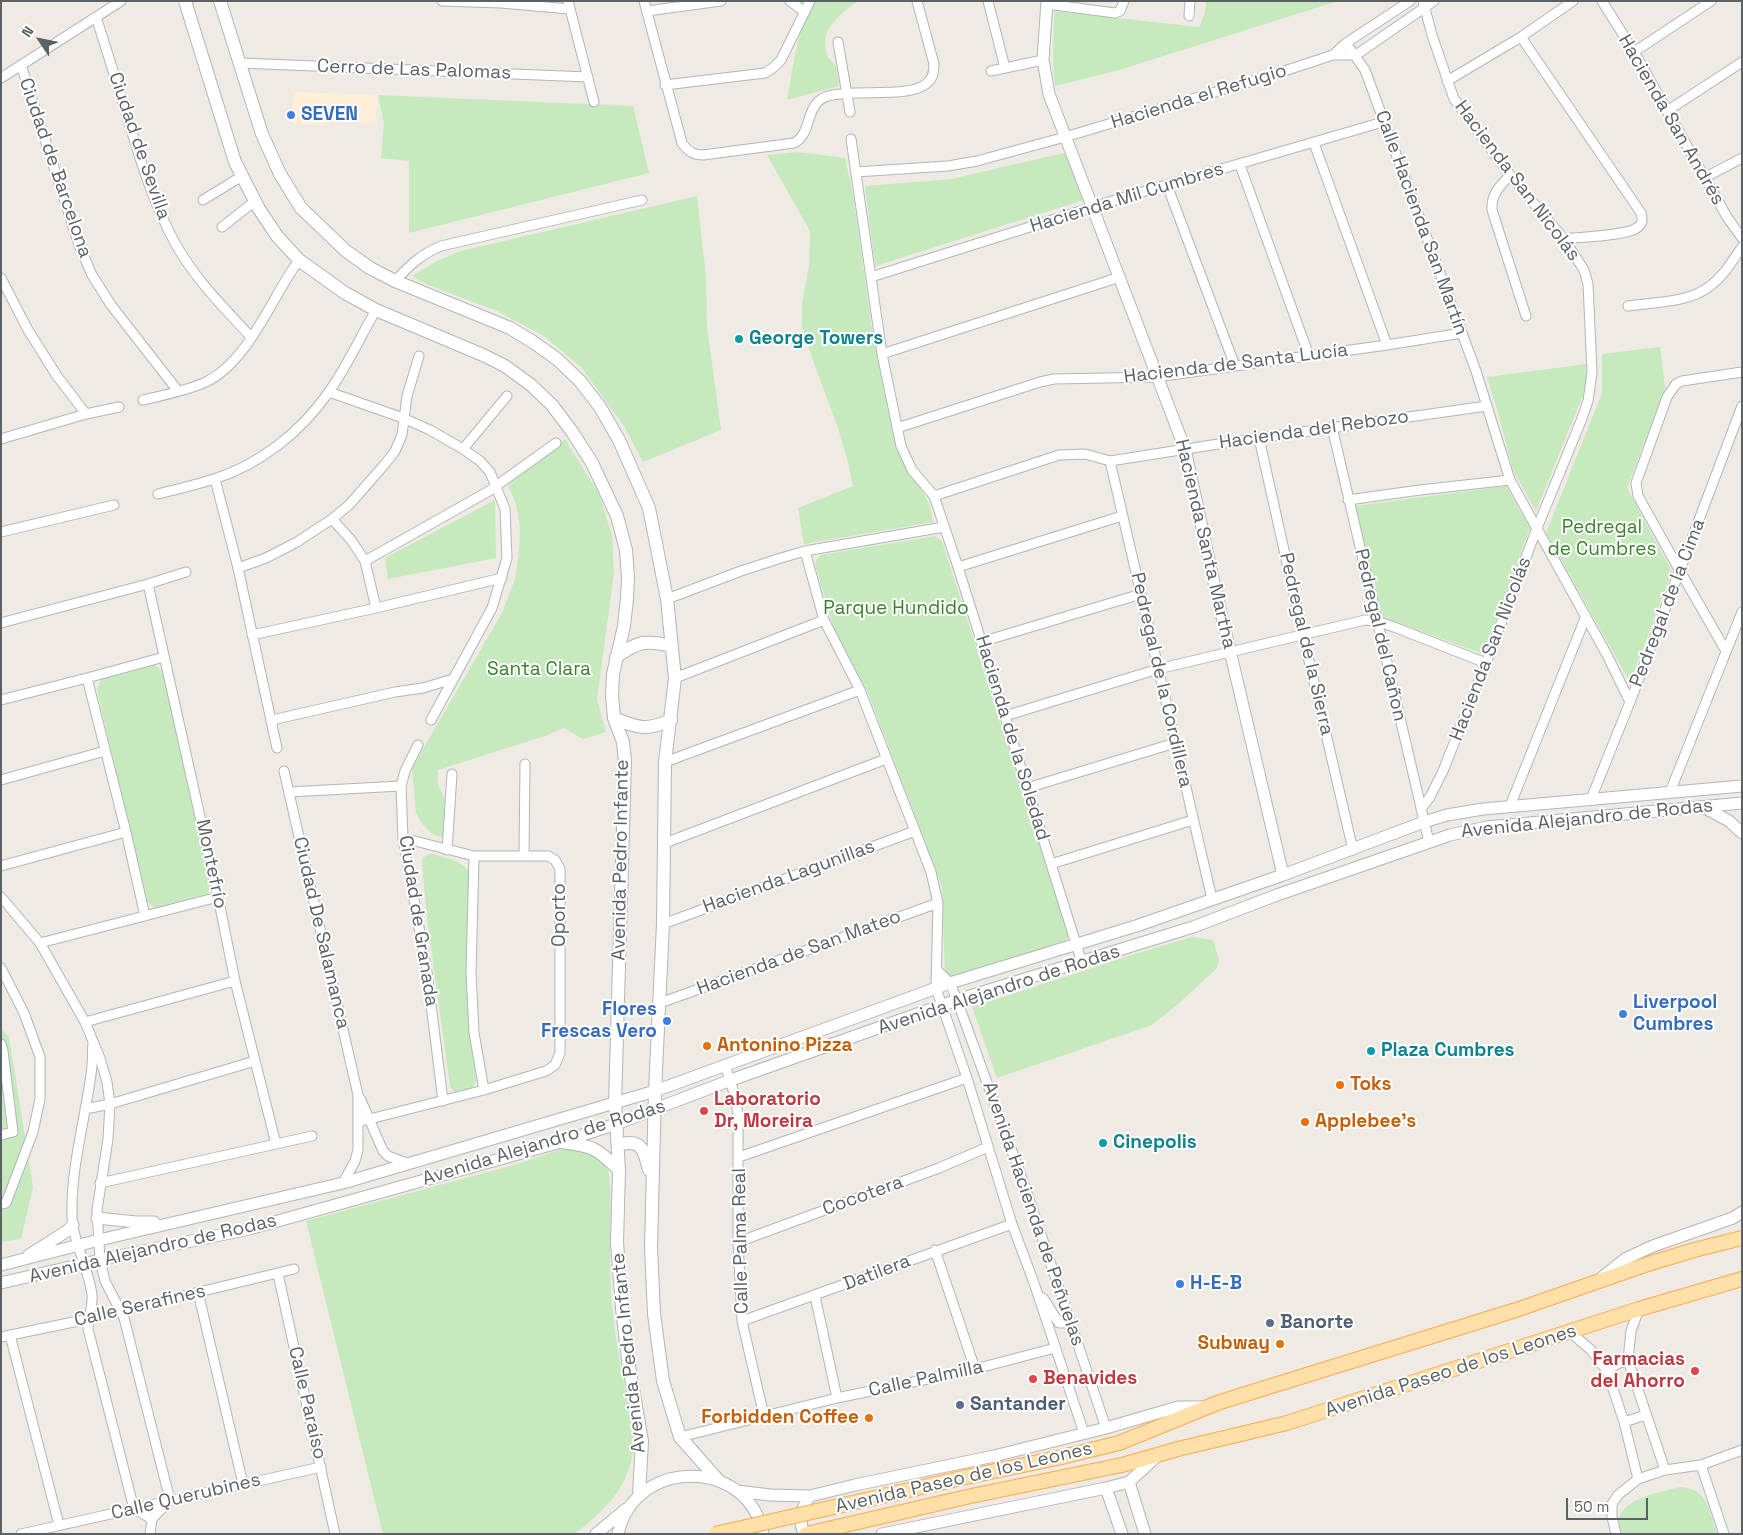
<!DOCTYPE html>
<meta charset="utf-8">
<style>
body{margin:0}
#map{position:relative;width:1743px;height:1535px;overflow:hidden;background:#efeae3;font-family:"Space Grotesk",sans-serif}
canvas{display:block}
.frame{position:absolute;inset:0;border:2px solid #5b6265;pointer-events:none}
.north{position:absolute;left:15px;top:15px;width:50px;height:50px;-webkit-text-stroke:4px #fff;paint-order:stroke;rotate:304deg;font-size:14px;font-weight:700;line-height:20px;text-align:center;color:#5b6265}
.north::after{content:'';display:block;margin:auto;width:18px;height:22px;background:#5b6265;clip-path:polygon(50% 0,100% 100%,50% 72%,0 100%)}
.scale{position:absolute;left:1566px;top:1498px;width:82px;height:22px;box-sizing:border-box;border:2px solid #5b6265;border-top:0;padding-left:6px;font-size:15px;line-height:18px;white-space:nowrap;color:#5b6265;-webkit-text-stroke:4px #fff;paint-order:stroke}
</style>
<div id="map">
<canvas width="1743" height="1535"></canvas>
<div class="frame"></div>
<div class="north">N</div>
<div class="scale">50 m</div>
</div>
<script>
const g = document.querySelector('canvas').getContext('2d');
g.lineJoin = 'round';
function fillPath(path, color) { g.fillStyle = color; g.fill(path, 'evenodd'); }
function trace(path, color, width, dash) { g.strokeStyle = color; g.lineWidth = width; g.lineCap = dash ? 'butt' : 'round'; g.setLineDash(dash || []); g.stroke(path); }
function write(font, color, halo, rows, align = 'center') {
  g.font = font + ' "Space Grotesk",sans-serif'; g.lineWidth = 4; g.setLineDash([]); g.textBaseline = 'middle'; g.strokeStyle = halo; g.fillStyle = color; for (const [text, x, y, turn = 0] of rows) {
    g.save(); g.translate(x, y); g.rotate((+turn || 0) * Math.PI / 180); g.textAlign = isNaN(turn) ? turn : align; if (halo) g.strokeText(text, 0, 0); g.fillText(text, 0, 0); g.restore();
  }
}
const commercial = new Path2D(`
 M294,92L378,95L375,123L328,121L326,126L291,123Z`);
const green = new Path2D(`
 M814,1H858C841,13 818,30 827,54C828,59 834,62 836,67C838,72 838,80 839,86L787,100L795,55L801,29Z
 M1206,1H1338L1119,70L1055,86L1053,64L1054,11L1199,27L1205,13Z
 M378,95L633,106L649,173L409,233V161L381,158L384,123Z
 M798,152L845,158L853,194L873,337L897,450L929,503L933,522L804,544L798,508L853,486L848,462L838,428L810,352L802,327V303L809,266L810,231L767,155Z
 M1068,152L1084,200L875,266L865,186L951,179Z
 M697,196L706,277L707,327L721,430L643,462L624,426L581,367L544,336L497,311L428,285L412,276L437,261L461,251Z
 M1660,347L1665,388L1627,488L1672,572L1630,682L1546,533L1602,393V354Z
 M1587,364L1585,390L1536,511L1513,470L1498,413L1487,377Z
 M565,439L599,494L612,536L614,573L597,699L606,732L583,739L564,728L545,736L438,770C436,789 440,785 445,800C448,810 446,823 446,833L442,837L437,836L431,833L422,824L416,813L412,768L502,613L515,579L519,553L520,527L516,504L508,485Z
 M1506,486L1530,528L1483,654L1380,616L1355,506Z
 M495,500L496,558L388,579L385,558Z
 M935,536L942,541L1068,935V938L1064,942L951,977L945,973L942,887L869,695L835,632L815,564L817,558L821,555Z
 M155,665L164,672L211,888L207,894L154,908L147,901L97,690L101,679Z
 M429,854H434L455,861L464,866L472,874L474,884L467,941L469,1012L476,1082L469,1093C460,1094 455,1095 450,1086L426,910L422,863L423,858Z
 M1192,937L1213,940L1219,960L1216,969L1178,1004L1152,1025L997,1078L972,1007L1135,954Z
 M1,1029L9,1037L33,1187L21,1239L1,1242Z
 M573,1148C590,1150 603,1157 609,1174C613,1221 607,1268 613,1315C616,1347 624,1380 629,1412C631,1424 635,1438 633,1450C629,1487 603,1513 574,1534H383L306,1221L514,1165L559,1150Z
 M1680,1487C1708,1488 1710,1512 1717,1534H1620C1608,1500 1658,1493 1680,1487Z`);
const minor = new Path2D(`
 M442,1L501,3L570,9
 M568,1L594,102
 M644,1L682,143C688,151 693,155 703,155L794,143C813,134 804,103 828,96C853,88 907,99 926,84C933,79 934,72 934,64L917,1
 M790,1L805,12
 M988,1L1005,68
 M1602,1L1634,52L1727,217L1742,238
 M1047,4L1115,13L1120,11L1124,1
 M647,11L721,1
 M1189,16L1190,1
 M96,17C108,54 119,90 130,126C142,166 155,206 175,243C195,279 224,308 251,337
 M1521,37L1641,213C1643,219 1643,223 1638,227C1629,236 1578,237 1564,239
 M838,42L850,112
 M1346,43L1365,70L1476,371L1510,480L1607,655L1630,702
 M1634,52L1711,1
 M1333,55L1346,43L1410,1
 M240,63L588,77
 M21,65L79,245L92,275L111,305L178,391
 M991,71L1043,60
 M1,78L121,1
 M1447,81L1521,37L1573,1
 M665,85L765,73C772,69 776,66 781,60L810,1
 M1667,111L1742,62
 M851,139L882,354L901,446L912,470L934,496L958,567L1082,963
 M1314,143L1387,345
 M1240,165L1309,356
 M856,172L948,166L977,161L1065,137L1269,76L1333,55H1356L1434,1
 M1510,175C1500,186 1491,194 1492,210L1526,316
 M1704,178L1742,158
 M1167,185L1235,366
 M203,200L242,176
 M222,227L255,201
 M871,277L1125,197L1383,122
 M1,278L28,330L57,376L86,414
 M395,281C409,266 421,254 441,246L642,200
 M1628,306C1654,302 1689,303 1710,286C1724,276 1732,261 1742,247
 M882,354L1120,277
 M329,392L403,418L430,430L463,449L480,461L490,472L505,509L507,558L492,608L431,720
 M143,400C164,395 186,391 206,382C249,361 271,298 299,260
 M1332,427L1429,842
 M897,428L1040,382L1054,379L1156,377L1387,345L1462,333
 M1259,438L1303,635L1353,850
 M1,439L86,414L119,407
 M463,449L507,396
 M1110,461L1212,899
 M1110,461L1231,442L1487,406
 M215,479L238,568L277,748
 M158,494C177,489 196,485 214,479C259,465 301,432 328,393C347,367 360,337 376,310
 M934,496L1059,455L1085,454L1110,461
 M1348,500L1420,490L1510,480
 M332,519L351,540L365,561L376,608
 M1,532L114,505
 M805,551L824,620L860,690L931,872L938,903L936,988L967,1078L1012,1224L1034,1283L1084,1433
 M365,561L489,491L556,443
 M958,567L1122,516
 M238,568L266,558L297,542L332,519L349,505L385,464L395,451L402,435L407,396L419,356
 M148,584L218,897L235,981L276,1144
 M667,599L741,571L781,558L805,551L944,527
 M1,623L148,584L186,572
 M252,635L376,608L502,578
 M981,642L1141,594
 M1726,651L1680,571L1638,496L1636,483L1667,397L1676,384L1682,381L1742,372
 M87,678L126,832L145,916
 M675,678L824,620
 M1,700L87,678L164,657
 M1005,716L1158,669L1365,620L1376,621L1394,627L1486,663
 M272,720L395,692L423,688L453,679
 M418,745L405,771L401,786L403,838L427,972L443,1101
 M665,762L860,690
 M284,771L358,1095V1150L355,1161L343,1183
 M1,780L105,751
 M1027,788L1175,743
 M289,792L401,786
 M1670,792L1742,612
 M1591,799L1630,702L1742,406
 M1510,806L1586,616
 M1421,809L1430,797L1443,771L1486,663L1537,528L1581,421L1588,401L1592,372L1588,284L1584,270L1564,239L1510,175L1454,99L1432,35L1423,1
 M665,843L886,759
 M447,850L452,774
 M524,855L525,764
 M474,856L471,973L474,1033L484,1090
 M1051,864L1193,820
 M1,866L126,832
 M1,897L40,943L85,1022L100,1058L107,1082L110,1104L108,1139L97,1210L100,1260L105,1281L124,1318L170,1500L152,1519L150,1534
 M663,924L915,831
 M40,943L218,897
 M1,968L24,1013L40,1057V1099L33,1132L6,1203L1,1204
 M937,970L950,983L957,1000L1025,1187L1106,1428
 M660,1003L938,903
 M85,1022L235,981
 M93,1043C92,1053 93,1064 91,1074C85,1120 71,1167 72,1214C72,1241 89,1268 92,1295C93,1306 88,1318 88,1329L134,1509L152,1519
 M1,1044L3,1051L13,1132L1,1135
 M725,1065L735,1096L738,1115V1242L742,1321L764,1416
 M360,1098L383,1151L388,1156L406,1163
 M85,1109L110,1104L255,1061
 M358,1122L484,1090L546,1071L555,1065L560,1053V869L555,860L548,856H474L403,838
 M739,1157L967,1078
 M100,1183L312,1136
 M738,1242L939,1168L988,1147
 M935,1250L975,1369
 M278,1274L335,1534
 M198,1292L243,1484
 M815,1296L837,1398
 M1043,1298L1059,1323H1071
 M1639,1309L1631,1331L1628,1360L1665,1470
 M742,1321L1012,1224
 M1570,1332L1591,1350L1607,1371L1624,1422L1638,1479
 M10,1335L59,1525
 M1,1337L88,1319L294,1269
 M1607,1371L1617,1364L1628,1360
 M1624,1422L1646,1415
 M680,1437L837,1398L975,1369L1055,1348
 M1701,1465L1724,1534
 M21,1534L321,1467
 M1616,1534L1612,1517V1504L1618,1495L1638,1479L1665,1470L1701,1465L1742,1450`);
const tertiary = new Path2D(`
 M1047,1L1043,60L1049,94L1185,449L1214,583L1283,875
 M1703,807L1729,821L1742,833
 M97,1218L136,1222H154
 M29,1255L67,1231L73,1225
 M1,1265L99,1240L343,1183L655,1091L950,983L1136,926L1283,875L1424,822L1447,815L1483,809L1742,786
 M1600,1279L1625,1259L1653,1246L1733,1218L1742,1212
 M1,1283L100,1260L249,1229L561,1142L616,1124L731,1080L957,1000L1193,927L1277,895L1450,835L1487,827L1742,803
 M1129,1482L1145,1534
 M1106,1488L1122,1534
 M737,1491L770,1495L810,1496L855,1485L994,1456L1106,1428L1178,1407H1204
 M596,1534L626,1509
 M618,1534C634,1457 749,1457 763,1534
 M804,1534C798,1520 801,1508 810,1496
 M882,1534L1106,1488L1129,1482L1157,1456`);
const secondary = new Path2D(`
 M185,1L235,162L259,209L277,236L299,260L345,293L376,310L483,355L505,366L531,385L552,405L573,433L592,463L617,516L626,550L628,577L627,599L624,626L613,674L612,696L614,718L623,742L625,761L615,1103L619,1170L617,1242L622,1308L628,1360L642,1441L639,1495
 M220,1L262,134L280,174L301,208L346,251L370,268L395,281L510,328L533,342L557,359L580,381L600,407L619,440L649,508L667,599L675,678L665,762L663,924L655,1091L651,1247L654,1314L663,1381L680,1437L718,1480
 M616,657C638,641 645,640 672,646
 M614,718C637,728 647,731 671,720
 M561,1142C592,1146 596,1147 619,1170
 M618,1145C641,1138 644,1149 649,1170`);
const primary = new Path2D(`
 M966,1477L1062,1457L1119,1443L1220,1402L1516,1310L1648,1264L1694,1250L1742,1238
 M806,1534L971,1496L1122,1465L1178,1449L1287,1423L1639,1309L1742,1279`);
const primaryBridge = new Path2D(`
 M715,1534L966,1477`);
const markers = [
 [291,115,5,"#3f7fe0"],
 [739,339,5,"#0f9aa8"],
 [1623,1014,5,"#3f7fe0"],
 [667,1021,5,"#3f7fe0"],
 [707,1046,5,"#e8710a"],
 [1371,1051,5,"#0f9aa8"],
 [1340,1085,5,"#e8710a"],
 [704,1111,5,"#e0444e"],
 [1305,1122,5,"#e8710a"],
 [1103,1143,5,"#0f9aa8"],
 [1180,1284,5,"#3f7fe0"],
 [1270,1323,5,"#5c6f8a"],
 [1280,1344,5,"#e8710a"],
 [1695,1371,5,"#e0444e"],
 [1033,1379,5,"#e0444e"],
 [960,1405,5,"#5c6f8a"],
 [869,1418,5,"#e8710a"]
];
const streetNames = [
 ["Cerro de Las Palomas",414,70,2],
 ["Hacienda el Refugio",1199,97,-17],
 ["Hacienda San Andrés",1671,120,60],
 ["Ciudad de Sevilla",139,146,71],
 ["Ciudad de Barcelona",55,168,71],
 ["Hacienda San Nicolás",1517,181,53],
 ["Hacienda Mil Cumbres",1127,198,-17],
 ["Calle Hacienda San Martín",1421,223,70],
 ["Hacienda de Santa Lucía",1236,364,-7],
 ["Hacienda del Rebozo",1314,430,-8],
 ["Hacienda Santa Martha",1205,544,77],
 ["Pedregal de la Cima",1668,603,-69],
 ["Pedregal del Cañon",1380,635,77],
 ["Pedregal de la Sierra",1306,644,77],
 ["Hacienda San Nicolás",1491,649,-69],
 ["Pedregal de la Cordillera",1161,680,77],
 ["Hacienda de la Soledad",1012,738,73],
 ["Avenida Alejandro de Rodas",1587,819,-6],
 ["Avenida Pedro Infante",621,860,-89],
 ["Montefrío",211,864,78],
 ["Hacienda Lagunillas",789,877,-20],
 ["Oporto",560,915,-90],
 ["Ciudad de Granada",418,921,81],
 ["Ciudad De Salamanca",321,933,77],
 ["Hacienda de San Mateo",799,953,-20],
 ["Avenida Alejandro de Rodas",999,990,-18],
 ["Avenida Alejandro de Rodas",544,1143,-17],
 ["Cocotera",863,1196,-20],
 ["Avenida Hacienda de Peñuelas",1033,1214,71],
 ["Calle Palma Real",741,1241,-91],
 ["Avenida Alejandro de Rodas",153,1249,-13],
 ["Datilera",877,1273,-21],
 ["Calle Serafines",140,1306,-13],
 ["Avenida Pedro Infante",629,1353,-96],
 ["Avenida Paseo de los Leones",1451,1371,-18],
 ["Calle Palmilla",926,1379,-12],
 ["Calle Paraíso",307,1403,77],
 ["Avenida Paseo de los Leones",964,1478,-13],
 ["Calle Querubines",186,1497,-13]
];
const shopNames = [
 ["SEVEN",301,115],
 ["Liverpool",1633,1003],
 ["Cumbres",1633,1025],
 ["Flores",657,1010,"right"],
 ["Frescas Vero",657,1032,"right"],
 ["H-E-B",1190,1284]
];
const cultureNames = [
 ["George Towers",749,339],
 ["Plaza Cumbres",1381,1051],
 ["Cinepolis",1113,1143]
];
const parkNames = [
 ["Pedregal",1602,528],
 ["de Cumbres",1602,550],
 ["Parque Hundido",896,609],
 ["Santa Clara",539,670]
];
const foodNames = [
 ["Antonino Pizza",717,1046],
 ["Toks",1350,1085],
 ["Applebee's",1315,1122],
 ["Subway",1270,1344,"right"],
 ["Forbidden Coffee",859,1418,"right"]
];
const healthNames = [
 ["Laboratorio",714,1100],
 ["Dr, Moreira",714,1122],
 ["Farmacias",1685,1360,"right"],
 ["del Ahorro",1685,1382,"right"],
 ["Benavides",1043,1379]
];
const serviceNames = [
 ["Banorte",1280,1323],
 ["Santander",970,1405]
];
fillPath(commercial, '#ffefd9');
fillPath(green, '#c6e9be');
trace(minor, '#b1b6ba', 11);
trace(tertiary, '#b1b6ba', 13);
trace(secondary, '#b0b6ba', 14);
trace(primary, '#fbaa50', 16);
trace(minor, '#fff', 9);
trace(tertiary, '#fff', 11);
trace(secondary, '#fff', 12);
trace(primary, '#ffe0a9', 14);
trace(primaryBridge, '#fbaa50', 16, []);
trace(primaryBridge, '#ffe0a9', 14);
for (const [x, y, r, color] of markers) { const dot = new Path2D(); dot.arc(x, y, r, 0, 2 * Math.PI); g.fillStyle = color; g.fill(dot); trace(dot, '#fff', 2); }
write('19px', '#5b6265', '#fff', streetNames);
write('bold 19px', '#366cbe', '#fff', shopNames, 'left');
write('bold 19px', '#0d838f', '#fff', cultureNames, 'left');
write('19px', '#3a822e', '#fff', parkNames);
write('bold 19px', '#c56008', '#fff', foodNames, 'left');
write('bold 19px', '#be3a42', '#fff', healthNames, 'left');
write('bold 19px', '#4e5e75', '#fff', serviceNames, 'left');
</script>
